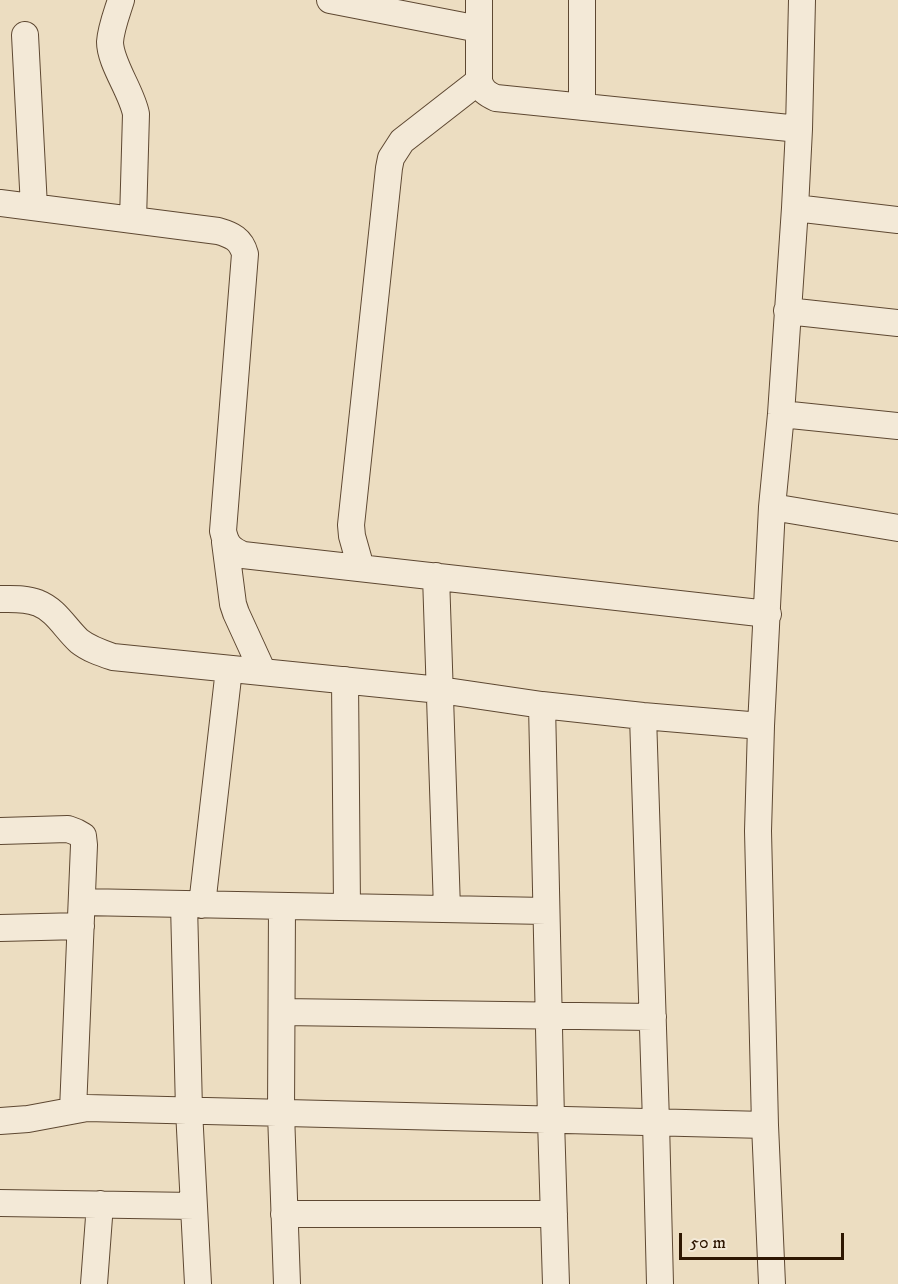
<!DOCTYPE html>
<style>
body{margin:0}
#map{position:relative;width:898px;height:1284px;overflow:hidden;background:#ecddc1;font-family:"IM FELL DW Pica",serif}
canvas{display:block}
.scale{position:absolute;left:679px;top:1233px;width:165px;height:27px;box-sizing:border-box;border:3px solid #2e1702;border-top:0;padding-left:8px;font-size:18px;line-height:21px;white-space:nowrap;color:#2e1702;-webkit-text-stroke:4px #f3e9d7;paint-order:stroke}
</style>
<div id="map">
<canvas width="898" height="1284"></canvas>
<div class="scale">50 m</div>
</div>
<script>
const g = document.querySelector('canvas').getContext('2d');
g.lineJoin = 'round';
function trace(path, color, width, dash) { g.strokeStyle = color; g.lineWidth = width; g.lineCap = dash ? 'butt' : 'round'; g.setLineDash(dash || []); g.stroke(path); }
const minor = new Path2D(`
 M121,0C117,13 111,28 110,42C110,63 132,92 136,114L133,220
 M330,0L479,29
 M479,0V81C482,91 487,94 496,98L799,129
 M25,35L34,207
 M582,107V0
 M0,203L218,231C232,235 241,239 245,254L223,531C226,545 230,549 243,555L768,614
 M795,208L898,220
 M787,311L898,323
 M781,414L898,426
 M772,507L898,528
 M225,542L233,604L236,613L263,672
 M361,568L352,536L351,525L389,168L391,158L402,141L479,81
 M436,576L447,909
 M0,599C13,599 26,598 38,603C56,610 65,628 79,641C89,649 101,653 113,657L440,690L542,705L643,716L761,726
 M345,680L347,907
 M542,705L551,1120L556,1284
 M643,716L656,1122L660,1284
 M0,831L68,829L76,832L83,836L84,845L73,1110
 M82,902L546,911
 M184,904L189,1110L198,1284
 M202,905L229,669
 M282,906L281,1113L287,1284
 M0,928L81,926
 M282,1012L653,1017
 M0,1121L28,1119L87,1108L765,1125
 M0,1203L194,1206
 M284,1214H554
 M94,1284L100,1204
 M772,1284L765,1125L758,831L761,726L772,507L781,414L795,208L799,129L802,0`);
trace(minor, '#5e4832', 28);
trace(minor, '#f3e9d7', 26);
</script>
